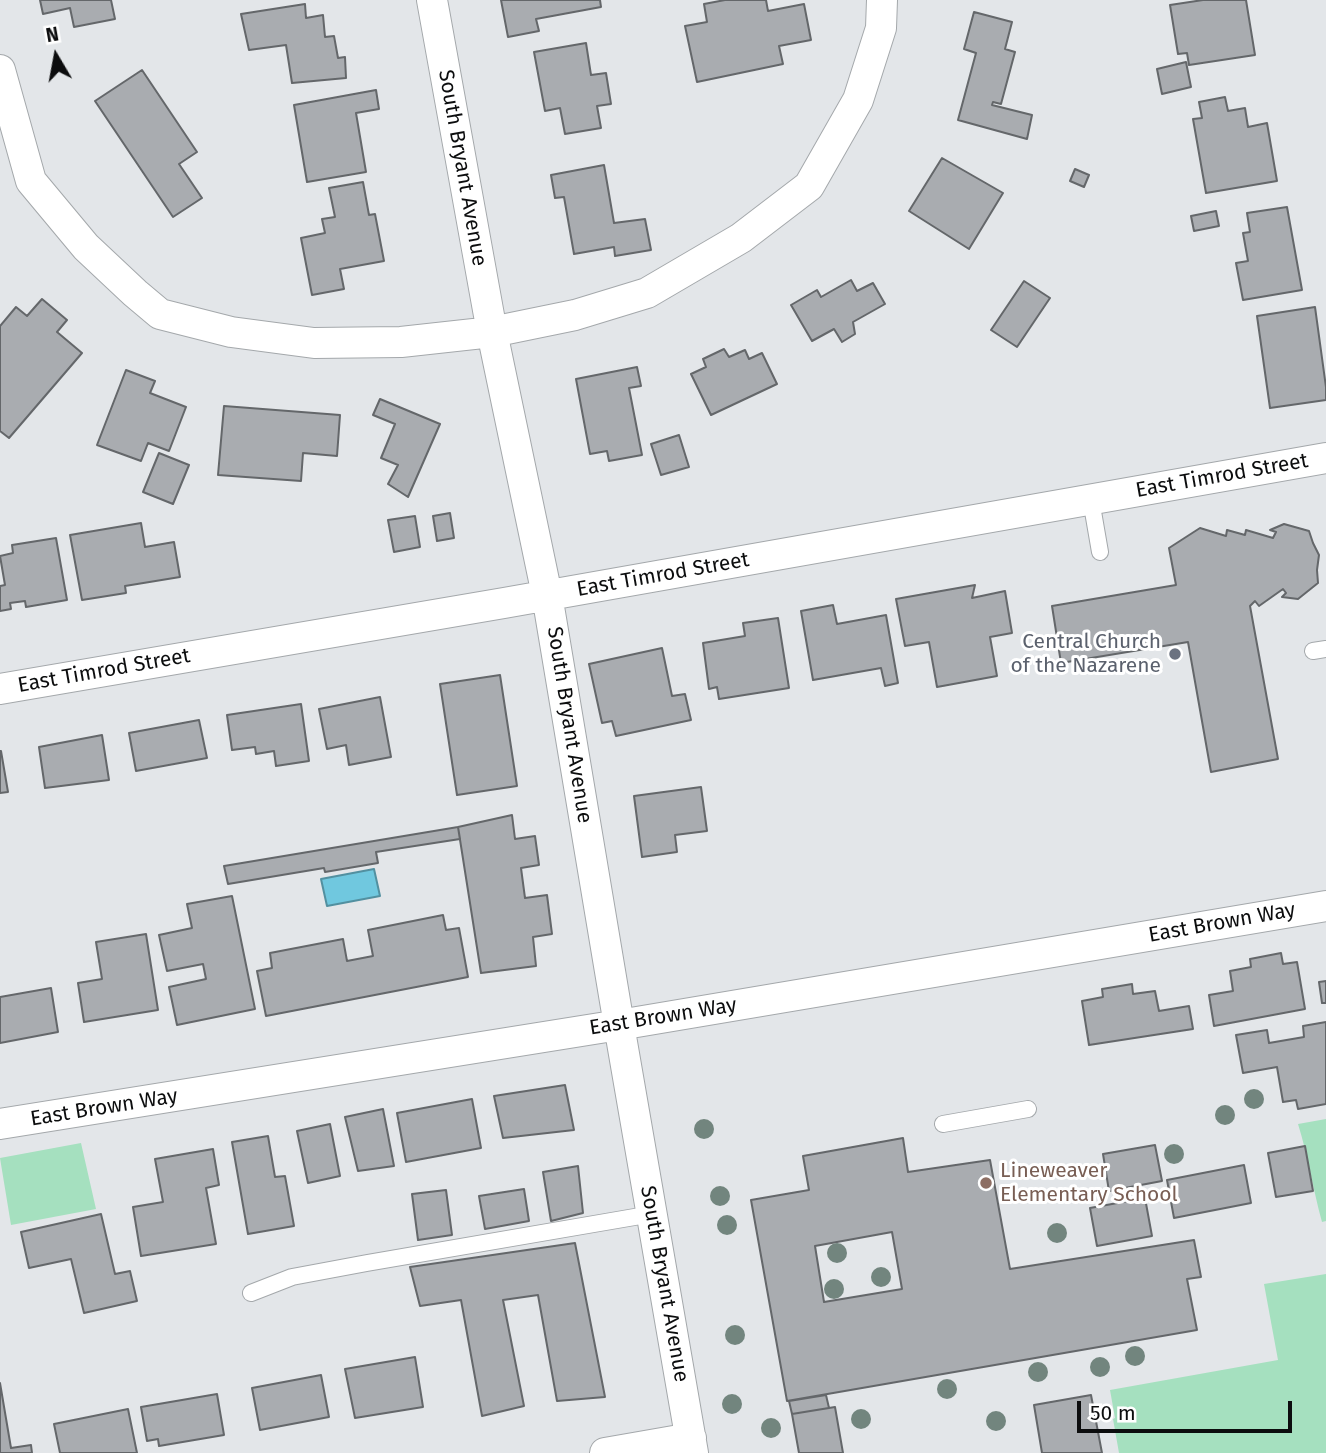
<!DOCTYPE html>
<style>
body{margin:0}
#map{position:relative;width:1326px;height:1453px;overflow:hidden;background:#e3e6e9;font-family:"Fira Sans",sans-serif}
canvas{display:block}
.north{position:absolute;left:21px;top:21px;width:70px;height:70px;-webkit-text-stroke:5px #fff;paint-order:stroke;rotate:350deg;font-size:19px;font-weight:700;line-height:28px;text-align:center;color:#0c0d0e}
.north::after{content:'';display:block;margin:auto;width:24px;height:32px;background:#0c0d0e;clip-path:polygon(50% 0,100% 100%,50% 72%,0 100%)}
.scale{position:absolute;left:1077px;top:1401px;width:215px;height:32px;box-sizing:border-box;border:4px solid #0c0d0e;border-top:0;padding-left:9px;font-size:21px;line-height:24px;white-space:nowrap;color:#0c0d0e;-webkit-text-stroke:5px #fff;paint-order:stroke}
</style>
<div id="map">
<canvas width="1326" height="1453"></canvas>
<div class="north">N</div>
<div class="scale">50 m</div>
</div>
<script>
const g = document.querySelector('canvas').getContext('2d');
g.lineJoin = 'round';
function fillPath(path, color) { g.fillStyle = color; g.fill(path, 'evenodd'); }
function trace(path, color, width, dash) { g.strokeStyle = color; g.lineWidth = width; g.lineCap = dash ? 'butt' : 'round'; g.setLineDash(dash || []); g.stroke(path); }
function write(font, color, halo, rows, align = 'center') {
  g.font = font + ' "Fira Sans",sans-serif'; g.lineWidth = 6; g.setLineDash([]); g.textBaseline = 'middle'; g.strokeStyle = halo; g.fillStyle = color; for (const [text, x, y, turn = 0] of rows) {
    g.save(); g.translate(x, y); g.rotate((+turn || 0) * Math.PI / 180); g.textAlign = isNaN(turn) ? turn : align; if (halo) g.strokeText(text, 0, 0); g.fillText(text, 0, 0); g.restore();
  }
}
const green = new Path2D(`
 M1326,1119V1221L1322,1222C1313,1189 1308,1156 1298,1124Z
 M81,1143L96,1209L11,1225L0,1158Z
 M1326,1274V1453H1119L1113,1419L1115,1418L1110,1390L1278,1360L1264,1284Z`);
const water = new Path2D(`
 M374,869L380,896L327,906L321,879Z`);
const building = new Path2D(`
 M40,0H111L115,19L74,27L70,8L43,14Z
 M501,0H600L601,7L536,19L539,31L508,37Z
 M725,0H766L768,11L804,4L811,40L779,46L783,64L697,82L685,26L707,22L704,4Z
 M1203,0H1246L1255,55L1189,65L1187,53L1178,54L1170,5Z
 M305,4L306,18L323,15L325,37L334,36L338,58L345,57L346,78L292,83L286,45L249,50L241,14Z
 M974,12L1012,22L1005,49L1015,52L1001,104L993,102L992,105L1032,115L1027,139L958,120L976,53L964,49Z
 M586,43L591,75L606,73L611,104L597,106L601,128L565,134L560,108L545,111L534,52Z
 M1186,62L1191,87L1162,94L1157,69Z
 M142,70L197,152L179,164L202,198L173,217L95,101Z
 M376,90L379,109L356,113L366,172L307,182L294,105Z
 M1225,97L1228,111L1245,108L1248,127L1267,123L1277,181L1206,193L1193,119L1202,118L1199,102Z
 M942,158L1003,193L969,249L909,211Z
 M604,165L614,223L645,219L651,250L615,256L614,247L574,254L564,197L555,198L551,175Z
 M1075,169L1089,175L1084,187L1070,181Z
 M363,182L369,215L375,214L384,261L340,269L344,289L312,295L301,238L325,233L322,219L335,217L329,188Z
 M1287,207L1302,290L1243,300L1236,263L1248,261L1243,233L1250,232L1247,213Z
 M1216,211L1219,226L1194,231L1191,216Z
 M851,280L857,291L873,283L885,304L853,322L855,334L842,342L834,329L812,341L791,305L817,290L821,297Z
 M1024,281L1050,298L1017,347L991,330Z
 M42,299L67,320L57,332L82,353L9,438L0,431V326L16,307L27,316Z
 M1315,307L1326,387V400L1270,408L1257,316Z
 M724,349L729,357L745,350L749,359L762,353L777,384L711,415L691,374L706,367L703,359Z
 M637,367L641,386L629,388L642,455L609,461L607,451L590,454L576,379Z
 M126,370L155,381L150,393L186,407L169,451L148,443L141,461L97,445Z
 M380,399L440,424L408,497L388,484L398,465L381,458L395,424L373,415Z
 M224,406L340,415L337,456L303,453L301,481L218,475Z
 M679,435L689,467L661,475L651,444Z
 M159,453L189,465L173,504L143,492Z
 M450,513L454,538L437,541L433,516Z
 M415,516L420,547L394,552L388,520Z
 M141,523L145,547L174,542L180,577L125,586L126,593L82,600L70,535Z
 M1284,524L1309,531L1313,543L1319,555L1317,570L1318,583L1298,599L1282,597L1286,593L1283,589L1259,606L1255,601L1250,606L1278,759L1211,772L1188,642L1061,663L1052,606L1176,585L1169,548L1200,528L1226,536L1227,530L1245,535L1246,530L1273,538L1276,532L1270,530Z
 M56,538L67,600L26,607L25,601L10,603L11,609L0,611V586L5,585L0,556L13,553L12,545Z
 M975,585L972,598L1005,591L1012,633L990,637L997,676L937,687L929,642L905,646L896,599Z
 M833,605L837,624L886,615L898,683L885,686L881,668L813,680L801,611Z
 M778,618L789,688L719,699L717,687L709,689L703,643L745,636L743,623Z
 M662,648L672,696L685,694L691,720L616,736L612,721L602,723L589,664Z
 M500,675L517,786L457,795L440,684Z
 M380,697L391,757L349,765L346,745L327,749L319,709Z
 M301,704L309,761L276,766L274,751L256,754L255,747L232,750L227,715Z
 M199,720L207,758L136,771L129,733Z
 M102,735L109,780L45,788L39,747Z
 M0,751H1L8,792L0,793Z
 M701,787L707,831L675,835L677,852L642,857L634,796Z
 M512,815L515,839L535,836L539,865L521,868L525,898L547,895L552,934L533,937L536,966L481,973L458,827Z
 M458,827L460,839L376,852L378,863L325,872L324,868L228,884L224,866Z
 M232,896L255,1009L177,1025L169,987L206,979L203,964L167,971L159,935L192,928L187,904Z
 M443,915L446,930L459,928L468,977L266,1016L257,971L272,968L270,953L343,939L347,961L373,956L368,930Z
 M146,934L158,1010L84,1022L78,983L102,979L96,942Z
 M1281,953L1283,964L1297,962L1305,1009L1214,1026L1209,995L1233,991L1230,971L1251,967L1250,959Z
 M1326,981V1003H1322L1319,982Z
 M1132,984L1133,994L1155,991L1159,1011L1189,1006L1193,1029L1089,1045L1082,1001L1103,997L1102,989Z
 M51,988L58,1032L0,1043V997Z
 M1326,1022V1104L1298,1109L1296,1100L1283,1102L1277,1067L1243,1073L1236,1035L1267,1030L1269,1043L1304,1037L1303,1026Z
 M565,1085L574,1130L503,1138L494,1096Z
 M472,1099L481,1148L406,1162L397,1113Z
 M383,1109L394,1166L358,1171L345,1117Z
 M330,1124L340,1176L308,1183L297,1131Z
 M268,1136L275,1177L285,1176L294,1226L248,1234L232,1142Z
 M903,1138L908,1172L990,1160L1010,1269L1194,1240L1201,1277L1187,1279L1197,1330L787,1401L751,1200L809,1190L803,1156ZM892,1232L902,1289L824,1302L815,1246Z
 M1155,1145L1162,1181L1109,1191L1103,1154Z
 M1305,1146L1313,1191L1276,1197L1268,1153Z
 M213,1149L219,1185L206,1188L216,1244L141,1256L133,1207L163,1202L155,1159Z
 M1244,1165L1251,1203L1174,1218L1167,1180Z
 M578,1166L583,1213L551,1221L543,1172Z
 M524,1189L529,1221L485,1229L479,1196Z
 M446,1190L452,1235L418,1240L412,1194Z
 M1145,1198L1152,1236L1097,1246L1090,1208Z
 M101,1214L115,1274L130,1271L137,1301L84,1313L71,1259L29,1268L21,1232Z
 M575,1243L605,1397L557,1401L538,1295L503,1300L524,1406L482,1416L461,1300L420,1306L410,1267Z
 M415,1357L423,1407L355,1418L345,1369Z
 M321,1375L329,1417L260,1430L252,1388Z
 M0,1383L11,1448L31,1445L32,1453H0Z
 M217,1394L224,1435L159,1446L158,1439L147,1441L141,1407Z
 M826,1395L829,1408L792,1414L789,1401Z
 M1091,1395L1102,1453H1042L1034,1405Z
 M835,1407L843,1453H799L792,1414Z
 M128,1409L137,1453H60L54,1424Z`);
const lane = new Path2D(`
 M1091,500L1100,552
 M1313,651L1326,649
 M943,1124L1028,1109
 M251,1293L292,1277L367,1263L652,1214`);
const street = new Path2D(`
 M432,0L492,332L547,595L619,1025L693,1453
 M0,70L31,181L86,247L135,293L160,314L231,332L314,343L401,342L492,332L575,315L647,293L741,238L809,186L858,100L881,28L882,0
 M0,689L504,603L1326,458
 M0,1124L619,1025L1326,906
 M605,1453L691,1438`);
const trees = [
 [1254,1099],
 [1225,1115],
 [704,1129],
 [1174,1154],
 [720,1196],
 [727,1225],
 [1057,1233],
 [837,1253],
 [881,1277],
 [834,1289],
 [735,1335],
 [1135,1356],
 [1100,1367],
 [1038,1372],
 [947,1389],
 [732,1404],
 [861,1419],
 [996,1421],
 [771,1428]
];
const markers = [
 [1175,654,7,"#6b7280"],
 [986,1183,7,"#8d6e63"]
];
const streetNames = [
 ["South Bryant Avenue",462,168,80],
 ["East Timrod Street",1222,476,-10],
 ["East Timrod Street",663,575,-10],
 ["East Timrod Street",104,671,-10],
 ["South Bryant Avenue",569,725,81],
 ["East Brown Way",1222,923,-10],
 ["East Brown Way",663,1017,-9],
 ["East Brown Way",104,1108,-9],
 ["South Bryant Avenue",664,1284,80]
];
const worshipNames = [
 ["Central Church",1161,642],
 ["of the Nazarene",1161,666]
];
const educationNames = [
 ["Lineweaver",1000,1171],
 ["Elementary School",1000,1195]
];
fillPath(green, '#a5e0bf');
fillPath(water, '#70c8df');
trace(water, '#5290a0', 2);
fillPath(building, '#a9acb0');
trace(building, '#64676a', 2);
trace(lane, '#a4a8ab', 18);
trace(street, '#a4a8ab', 32);
trace(lane, '#fff', 16);
trace(street, '#fff', 30);
g.fillStyle = '#72857e';
for (const [x, y] of trees) { g.beginPath(); g.arc(x, y, 10, 0, 2 * Math.PI); g.fill(); }
for (const [x, y, r, color] of markers) { const dot = new Path2D(); dot.arc(x, y, r, 0, 2 * Math.PI); g.fillStyle = color; g.fill(dot); trace(dot, '#fff', 2.5); }
write('21px', '#0c0d0e', '#fff', streetNames);
write('21px', '#5b616d', '#fff', worshipNames, 'right');
write('21px', '#785e54', '#fff', educationNames, 'left');
</script>
